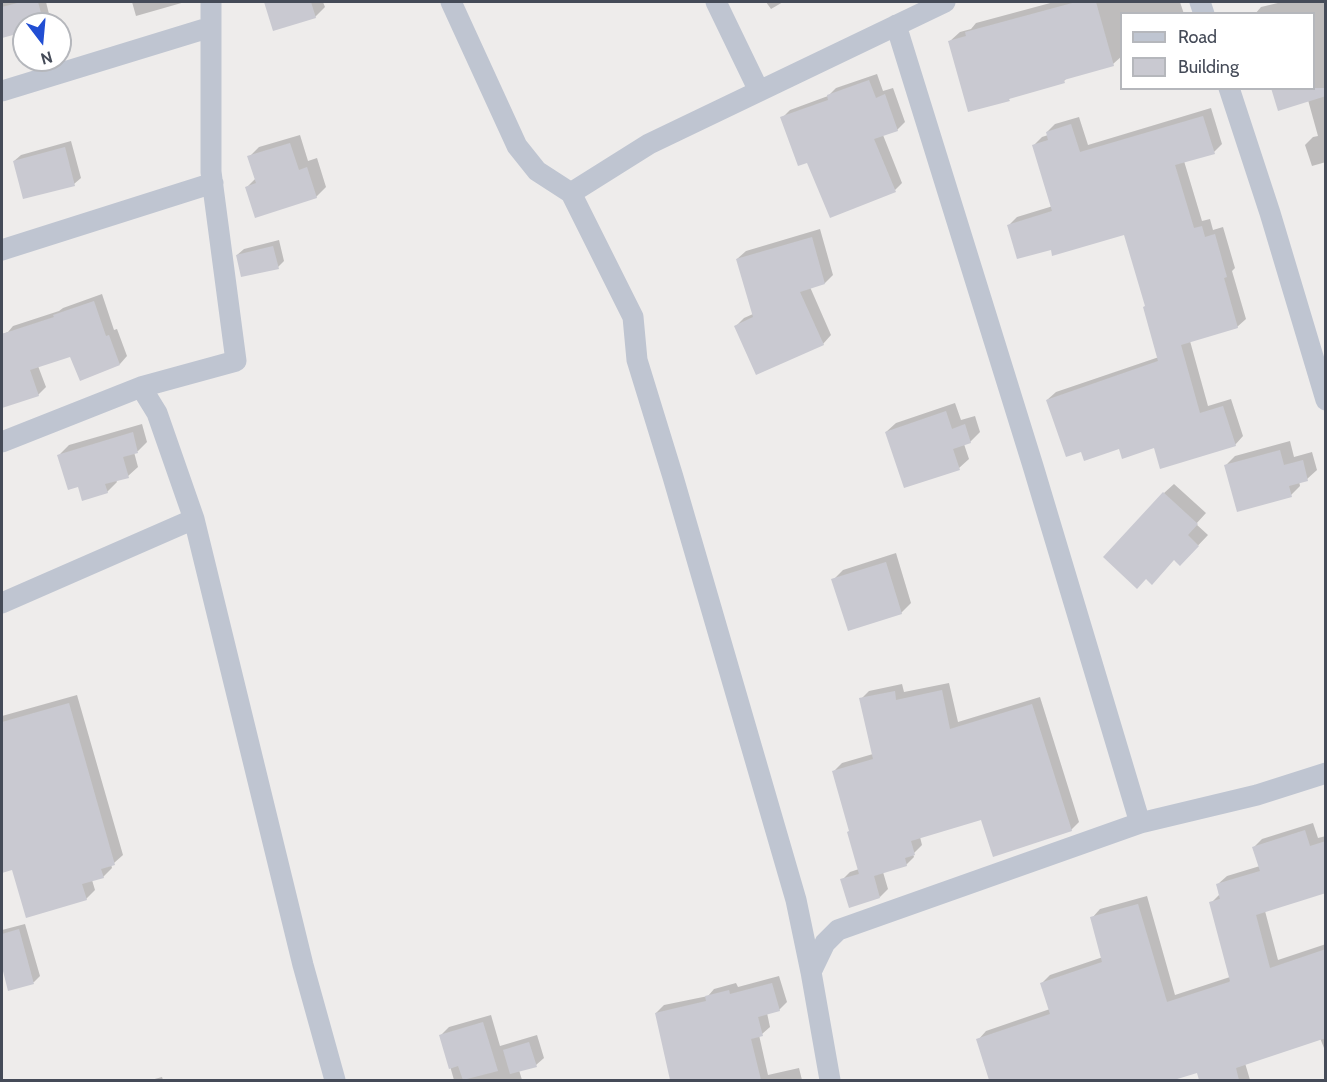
<!DOCTYPE html>
<html>
<head>
<meta charset="utf-8">
<style>
	body { margin:0 }
	#map { position:relative; width:1327px; height:1082px; overflow:hidden; background:#eeeceb; font-family:Cabin,sans-serif }
	canvas { display:block }
	.frame { position:absolute; inset:0; border:3px solid #454b58; pointer-events:none }
	.legend { position:absolute; left:1120px; top:12px; width:195px; height:78px; box-sizing:border-box; background:#fff; border:2px solid #b5b7bc; margin:0; padding:8px 10px; list-style:none; font-size:18px; color:#454b58 }
	.legend li { display:flex; align-items:center; gap:12px; height:30px }
	.legend b { width:30px; border:2px solid #b5b7bc }
	.north { position:absolute; left:12px; top:12px; width:60px; height:60px; box-sizing:border-box; background:#fff; border:2px solid #b5b7bc; border-radius:50%; rotate:164deg; font-size:16px; font-weight:700; line-height:24px; text-align:center; color:#454b58 }
	.north::after { content:''; display:block; margin:auto; width:21px; height:27px; background:#214ed3; clip-path:polygon(50% 0,100% 100%,50% 72%,0 100%) }
</style>
</head>
<body>
<div id="map">
<canvas width="1327" height="1082"></canvas>
<div class="frame"></div>
<ul class="legend">
<li><b style="height:8px;background:#bfc5d1"></b>Road</li>
<li><b style="height:16px;background:#c9c9d1"></b>Building</li>
</ul>
<div class="north">N</div>
</div>
<script>
const g = document.querySelector('canvas').getContext('2d');
g.lineJoin = 'round';
function fillPath(path, color) { g.fillStyle = color; g.fill(path, 'evenodd'); }
function trace(path, color, width, dash) { g.strokeStyle = color; g.lineWidth = width; g.lineCap = dash ? 'butt' : 'round'; g.setLineDash(dash || []); g.stroke(path); }
const shadow = new Path2D(`
	M2 2H46L50 18 45 24H24V30L4 36 2 27Z
	M132 2H185L136 16Z
	M266 2H323L325 7 315 17 274 29Z
	M766 2H783L771 9Z
	M1054 2H1180L1184 14H1122V56L1113 64 1068 77 1064 81 1012 96 1009 99 950 41 960 32 971 29 976 23Z
	M1282 2H1326V162L1312 166 1305 145 1313 137 1318 136 1308 100 1314 88V14H1255L1261 7Z
	M877 74 883 91 893 88 905 122 897 130 883 135 902 183 895 190 808 161 782 118 790 110 828 96 836 88Z
	M1211 108 1222 144 1214 152 1184 161 1202 221 1210 219 1213 230 1223 227 1235 268 1232 271 1246 319 1237 327 1190 341 1208 406 1231 399 1243 436 1235 445 1120 447 1082 450 1047 400 1056 392 1159 357 1147 305 1125 233 1052 248 1009 225 1017 217 1053 206 1034 145 1042 137 1048 135 1047 132 1055 124 1079 117 1088 145Z
	M300 135 308 161 317 158 326 187 316 197 247 187 256 178 249 157 259 147Z
	M71 141 81 178 74 184 14 161 21 155Z
	M820 229 833 275 825 283 810 287 831 335 823 344 736 326 744 318 753 314 737 259 746 251Z
	M279 240 284 261 278 267 237 255 244 249Z
	M102 294 114 330 117 329 127 356 120 364 71 355 38 366 46 387 38 395 2 407V334L8 332 13 326 59 311 63 308Z
	M955 403 961 420 975 416 980 432 970 442 964 444 969 459 959 468 886 432 896 423Z
	M142 424 147 442 138 451 134 452 138 467 128 476 116 480 117 482 107 492 79 485 59 455 69 445Z
	M1290 441 1294 457 1312 452 1317 470 1307 479 1299 481 1300 486 1291 495 1226 465 1235 456Z
	M1174 484 1206 513 1196 524 1208 535 1190 554 1174 559 1164 493Z
	M896 553 911 603 901 613 833 580 843 570Z
	M949 683 958 722 1040 697 1079 822 1071 830 982 819 920 837 922 845 913 854 914 857 906 865 883 872 888 889 880 897 842 880 850 872 859 869 851 831 834 771 842 763 873 754 861 699 869 691 902 684 904 692Z
	M77 695 123 855 114 863 111 864 112 868 103 877 92 880 95 890 86 899 7 837 2 817V716Z
	M1313 823 1318 838 1326 836V896L1324 892 1265 911 1278 960 1326 944V1053L1320 1038 1245 1063 1250 1080H1200L1197 1071 1170 1080H991L978 1040 986 1031 1050 1009 1042 983 1050 975 1103 957 1092 918 1100 909 1147 896 1175 995 1230 977 1211 903 1219 895 1218 884 1227 876 1260 866 1254 847 1262 839Z
	M25 924 40 976 34 982 10 989 2 961V930Z
	M779 976 787 1002 779 1010 767 1013 770 1027 762 1034 759 1035 768 1075 799 1068 802 1080H671L656 1013 664 1005 708 996 714 989 736 983 738 987Z
	M491 1015 500 1046 537 1035 544 1058 536 1065 519 1070 522 1080H454L441 1035 449 1027Z
	M162 1077 163 1080H151Z`);
const building = new Path2D(`
	M21 2H38L44 24H24V32L2 38V7Z
	M264 2H311L316 18 273 31Z
	M1076 2H1096L1114 66 1064 80 1065 83 1009 99 1010 101 968 112 948 41 966 36 965 32Z
	M869 80 876 98 885 94 898 131 874 139 896 192 830 218 807 163 798 166 780 117 828 100 827 95Z
	M1271 88H1326V96L1278 111Z
	M1203 116 1215 154 1175 165 1194 228 1202 226 1205 237 1215 234 1227 277 1224 278 1238 328 1181 345 1200 413 1223 406 1236 446 1160 469 1154 448 1122 459 1119 449 1084 461 1081 452 1066 457 1046 400 1158 361 1143 307 1145 306 1124 235 1052 256 1051 250 1017 259 1007 225 1052 211 1032 145 1048 140 1046 132 1071 124 1080 152Z
	M290 143 299 170 307 167 317 198 255 218 245 187 256 183 247 156Z
	M65 147 75 186 23 199 13 161Z
	M812 237 825 284 800 292 824 345 756 375 734 326 753 317 736 259Z
	M273 246 279 269 241 277 236 255Z
	M94 301 106 336 109 335 120 365 80 381 70 357 30 370 39 396 2 408V334L54 317 53 315Z
	M946 411 952 429 965 424 971 443 953 449 960 470 904 488 885 432Z
	M133 432 138 453 123 457 129 478 105 484 108 493 82 501 78 487 68 490 57 455Z
	M1280 450 1284 465 1303 460 1308 481 1289 486 1292 497 1237 512 1224 465Z
	M1163 492 1198 524 1188 535 1199 546 1180 566 1174 560 1152 585 1146 579 1137 589 1103 557Z
	M886 562 902 614 848 631 831 579Z
	M942 690 950 729 1032 704 1072 831 993 857 981 820 911 841 915 855 905 858 907 866 874 876 880 898 849 908 840 879 859 874 847 832 849 831 832 771 873 759 859 698 895 691 896 700Z
	M69 703 115 865 101 869 104 878 82 884 87 900 26 918 12 870 2 873V722Z
	M1305 830 1310 846 1326 841V893L1256 915 1270 968 1326 949V1038L1236 1068 1239 1080H1199L1197 1073 1174 1080H989L976 1039 1050 1014 1040 983 1102 962 1090 917 1138 904 1167 1002 1229 982 1230 981 1209 902 1220 899 1216 884 1260 871 1252 847Z
	M19 929 34 984 8 991 2 967V934Z
	M772 983 780 1011 758 1017 763 1036 751 1039 761 1080H670L655 1013 706 1001 705 996 729 990 730 994Z
	M483 1022 498 1071 463 1080 458 1066 449 1069 439 1035Z
	M529 1042 537 1067 510 1074 503 1050Z`);
const street = new Path2D(`
	M451 2 517 146 537 171 571 193 649 144 945 2
	M716 2 759 91
	M1200 2 1204 14
	M896 25 1033 466 1140 823
	M1229 88 1270 213 1326 400
	M2 91 211 27
	M571 193 633 317 637 360 673 477 796 900 811 972 830 1080
	M2 250 213 183
	M141 387 157 413 194 519 303 965 335 1080
	M2 442 141 387 236 361 211 172V2
	M2 603 194 519
	M811 972 825 943 838 930 1140 823 1257 795 1326 773`);
fillPath(shadow, '#0003');
fillPath(building, '#c9c9d1');
trace(street, '#bfc5d1', 21);
</script>
</body>
</html>
